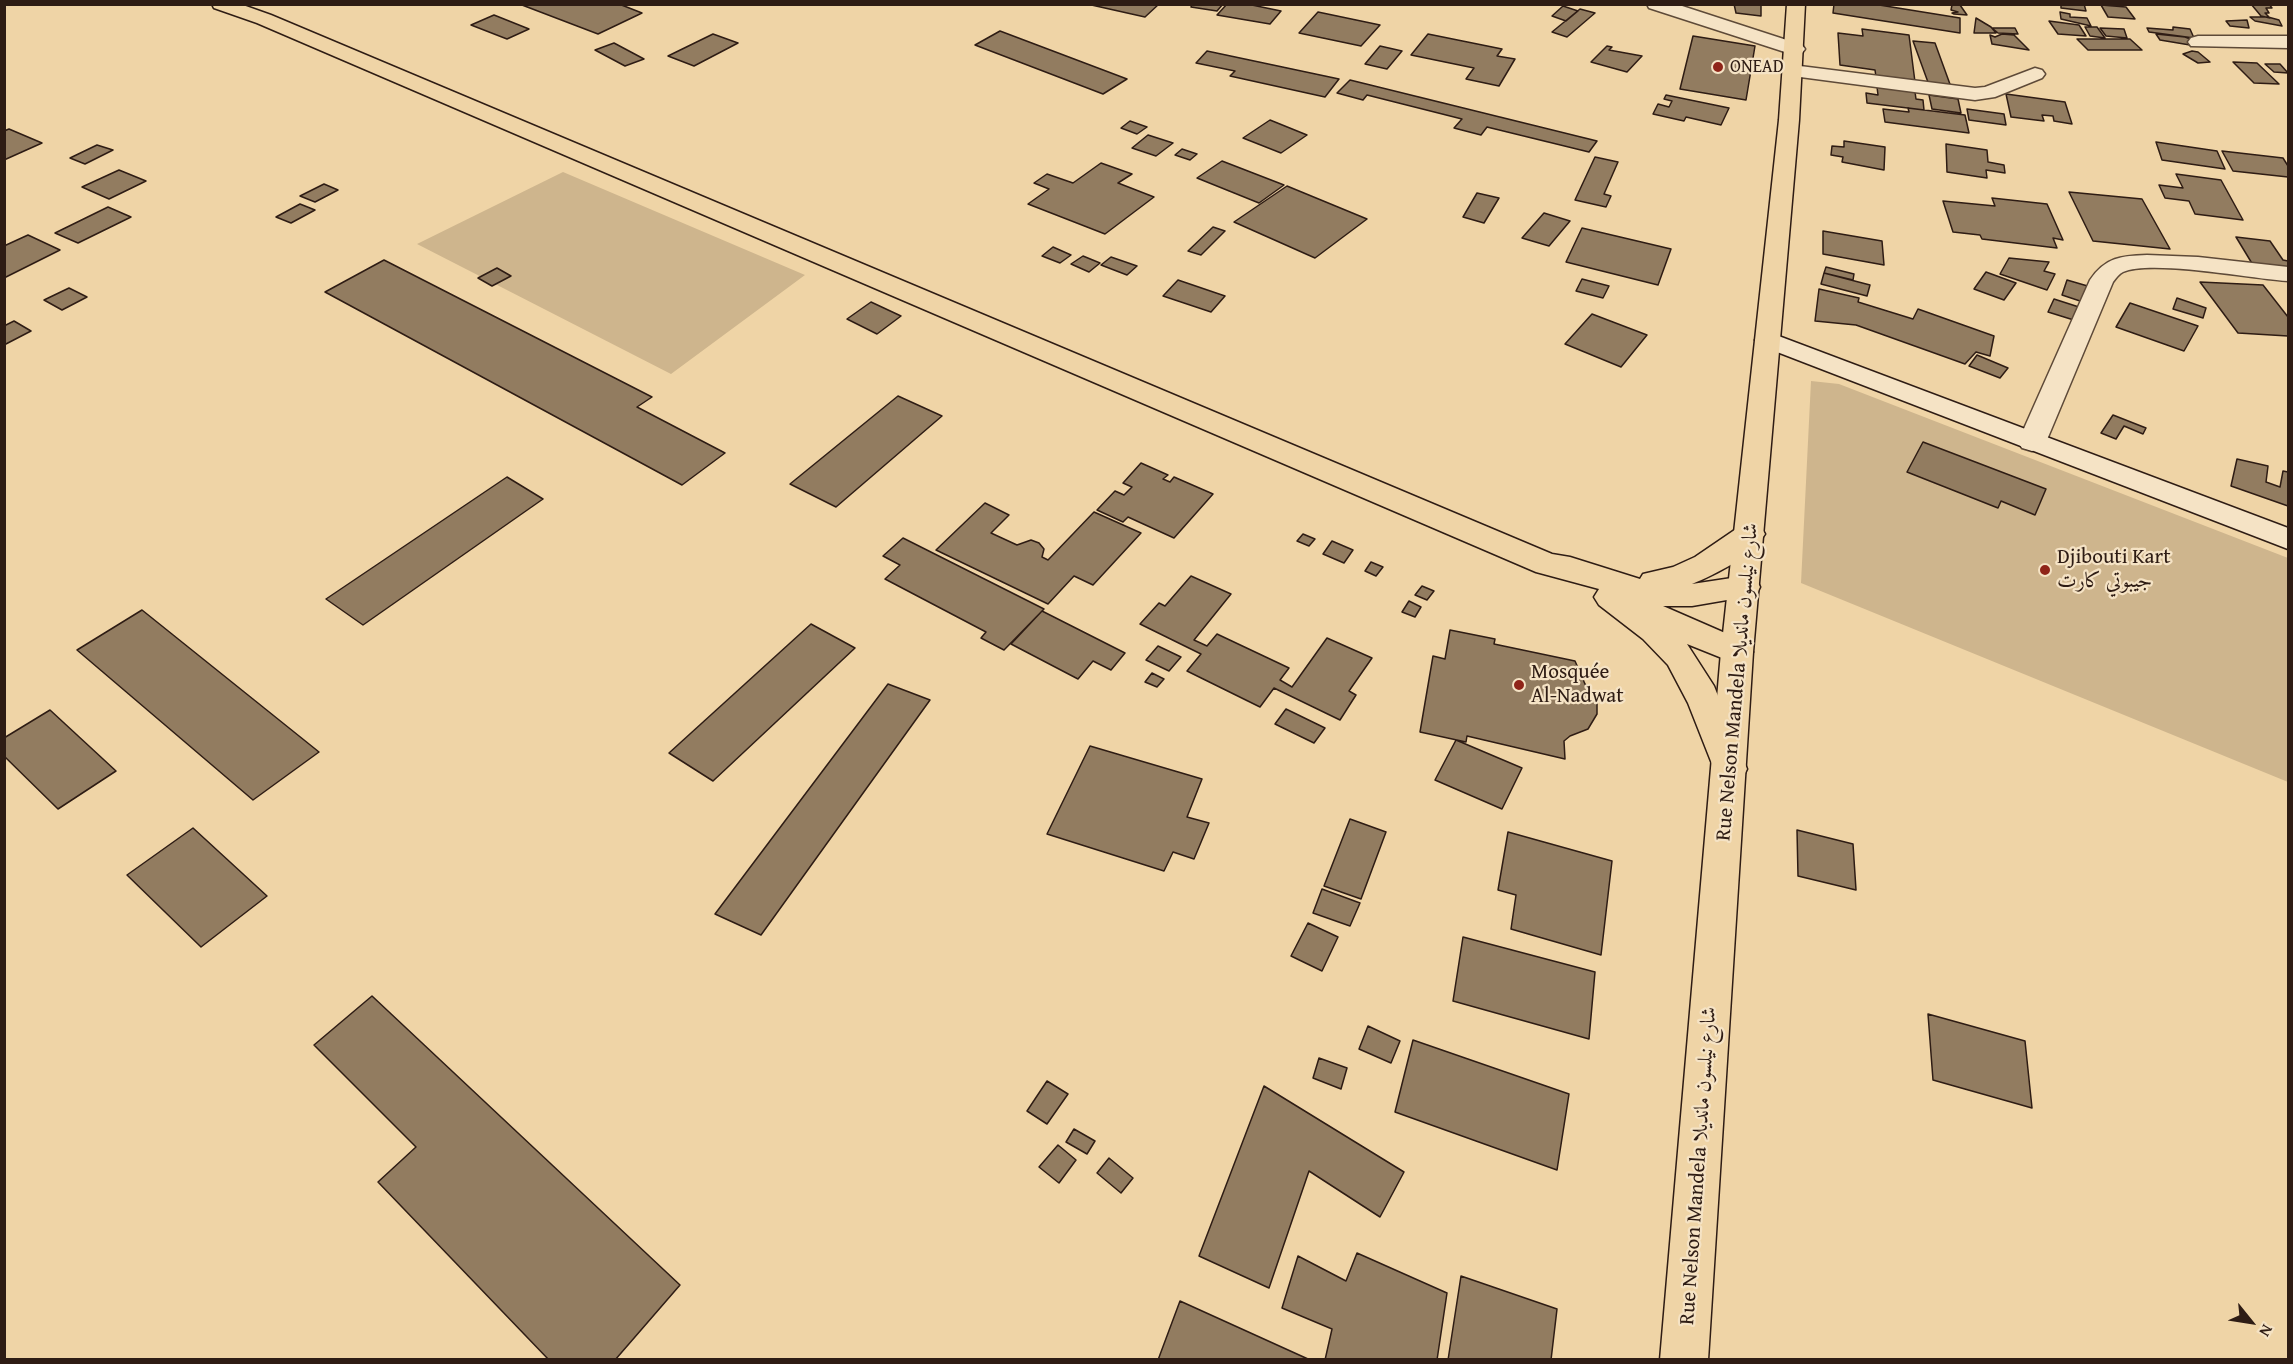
<!DOCTYPE html>
<html>
<head>
<meta charset="utf-8">
<style>
	body { margin:0 }
	#map { position:relative; width:2293px; height:1364px; overflow:hidden; background:#efd4a6; font-family:"Gentium Book Plus",serif }
	canvas { display:block }
	.frame { position:absolute; inset:0; border:6px solid #2e1c14; pointer-events:none }
	.north { position:absolute; left:2221px; top:1292px; width:60px; height:60px; -webkit-text-stroke:4px #f5e3c5; paint-order:stroke; rotate:120deg; font-size:16px; font-weight:700; line-height:24px; text-align:center; color:#2e1c14 }
	.north::after { content:''; display:block; margin:auto; width:21px; height:27px; background:#2e1c14; clip-path:polygon(50% 0,100% 100%,50% 72%,0 100%) }
</style>
</head>
<body>
<div id="map">
<canvas width="2293" height="1364"></canvas>
<div class="frame"></div>
<div class="north">N</div>
</div>
<script>
const g = document.querySelector('canvas').getContext('2d');
g.lineJoin = 'round';
function fillPath(path, color) { g.fillStyle = color; g.fill(path, 'evenodd'); }
function trace(path, color, width, dash) { g.strokeStyle = color; g.lineWidth = width; g.lineCap = dash ? 'butt' : 'round'; g.setLineDash(dash || []); g.stroke(path); }
function label(font, color, halo, rows, align = 'center') {
  g.font = font + ' "Gentium Book Plus",Amiri,serif'; g.lineWidth = 4.5; g.setLineDash([]); g.textBaseline = 'middle'; g.strokeStyle = halo; g.fillStyle = color; for (const [text, x, y, turn = 0] of rows) {
    g.save(); g.translate(x, y); g.rotate((+turn || 0) * Math.PI / 180); g.textAlign = isNaN(turn) ? turn : align; if (halo) g.strokeText(text, 0, 0); g.fillText(text, 0, 0); g.restore();
  }
}
const green = new Path2D(`
	M563 172 805 275 671 374 417 244Z
	M1811 381 1839 384 2288 558V782L1801 583Z`);
const building = new Path2D(`
	M619 4 642 13 598 34 522 5Z
	M1087 4H1159L1145 17Z
	M1192 4H1223L1217 11 1191 7Z
	M1227 4H1247L1281 11 1270 24 1217 15Z
	M1734 4H1761V16L1736 13Z
	M1834 4H1873L1960 18V33L1833 13Z
	M2061 4H2084L2086 11 2061 8Z
	M2251 4H2269L2272 8H2266L2269 13H2265L2270 18 2261 16Z
	M1952 5H1960L1967 15 1954 14 1952 13 1958 12 1951 10Z
	M2101 5 2126 7 2135 19 2108 17Z
	M1563 6 1578 11 1566 21 1552 16Z
	M1580 9 1595 13 1567 37 1552 32Z
	M1318 12 1380 25 1361 46 1299 33Z
	M2060 12 2070 14V17L2087 18 2091 26 2061 19Z
	M494 15 529 29 507 39 471 25Z
	M2250 17H2268L2279 20 2282 26 2255 21Z
	M1976 18 1991 27 1996 33H1974Z
	M2247 20 2249 28 2230 26 2226 21Z
	M2049 21 2079 25 2086 36 2058 34Z
	M2085 27H2097L2105 38 2090 36Z
	M2173 27 2190 29 2194 38 2149 32 2147 28 2173 30Z
	M1992 28H2015L2018 34 1998 33Z
	M2100 28 2124 29 2127 38 2106 36Z
	M1862 29 1909 35 1915 82 1876 77 1875 70 1840 65 1838 33 1863 36Z
	M1000 31 1127 79 1103 94 975 45Z
	M713 34 738 43 694 66 668 56Z
	M1428 34 1502 49 1497 56 1515 59 1499 86 1466 79 1474 68 1411 55Z
	M2002 34 2014 35 2029 50 1992 44 1990 35 1995 37Z
	M2156 34 2185 37 2193 40 2190 45 2160 40Z
	M1693 36 1755 46 1746 100 1680 89Z
	M2077 39H2130L2142 50H2088Z
	M1913 41 1935 43 1951 87 1929 85Z
	M614 43 644 59 625 66 595 50Z
	M1380 46 1402 51 1387 69 1365 64Z
	M1607 46 1612 47 1609 50 1642 56 1627 72 1591 62Z
	M1207 51 1339 79 1325 97 1230 76 1235 71 1196 63Z
	M2192 51 2198 52 2210 62 2198 63 2183 54Z
	M2233 62 2257 63 2279 84 2254 83Z
	M2265 64H2280L2288 73 2274 72Z
	M1350 80 1597 141 1589 152 1487 127 1481 135 1454 128 1462 119 1367 95 1363 100 1337 93Z
	M1877 87 1915 92 1916 99 1923 100 1924 110 1867 103 1866 93 1878 95Z
	M2006 94 2065 102 2072 124 2054 121 2053 116 2042 115 2044 121 2011 117Z
	M1666 95 1729 108 1721 125 1686 117 1684 121 1653 114 1658 104 1669 107 1672 101 1664 99Z
	M1929 95 1958 99 1961 113 1932 109Z
	M1908 108 1965 115 1969 133 1885 122 1883 109 1909 112Z
	M1967 109 2004 114 2006 125 1969 120Z
	M1270 120 1307 135 1281 153 1243 138Z
	M1130 121 1147 127 1137 134 1121 128Z
	M9 129 42 143 4 160V131Z
	M1148 135 1173 143 1156 156 1132 148Z
	M1844 141 1885 147 1884 170 1842 162 1843 157 1831 155 1832 146 1844 147Z
	M2156 142 2217 151 2225 169 2162 160Z
	M1946 144 1987 150 1988 162 2004 165 2005 173 1986 170 1987 178 1947 172Z
	M97 145 113 150 85 164 70 158Z
	M1182 149 1197 154 1190 160 1175 155Z
	M2222 151 2283 158 2288 166V177L2233 171Z
	M1595 157 1618 162 1604 194 1611 196 1606 207 1575 200Z
	M1222 161 1284 185 1259 203 1197 178Z
	M1101 163 1132 174 1118 183 1154 197 1105 234 1028 204 1049 189 1034 183 1047 174 1073 183Z
	M119 170 146 181 109 199 82 187Z
	M2176 174 2221 180 2243 220 2195 214 2189 201 2165 198 2159 185 2183 188Z
	M324 184 338 190 315 202 300 196Z
	M1287 186 1367 219 1315 258 1234 222Z
	M2069 192 2142 199 2170 249 2093 241Z
	M1477 193 1499 198 1484 223 1463 217Z
	M1992 198 2047 204 2063 240 2053 238 2057 248 1982 239 1980 235 1953 232 1943 201 1995 206Z
	M300 204 315 210 291 223 276 217Z
	M108 207 131 217 78 243 55 233Z
	M1544 213 1570 221 1549 246 1522 238Z
	M1213 227 1225 231 1201 255 1188 251Z
	M1582 228 1671 249 1658 285 1566 262Z
	M1823 231 1882 241 1884 265 1823 254Z
	M28 235 60 250 4 278V246Z
	M2236 237 2270 241 2283 260 2288 261V273L2256 270Z
	M1053 247 1071 255 1060 263 1042 256Z
	M1083 256 1100 263 1089 272 1071 264Z
	M1111 257 1137 266 1127 275 1101 265Z
	M2009 258 2049 262 2044 271 2055 274 2047 290 2000 274Z
	M384 260 652 397 637 407 725 453 682 485 325 292Z
	M1826 267 1854 274 1853 280 1824 273Z
	M497 268 511 276 492 286 478 278Z
	M1986 272 2016 283 2004 300 1974 289Z
	M1824 273 1870 285 1867 296 1821 284Z
	M1582 279 1609 286 1603 298 1576 291Z
	M1178 280 1225 296 1211 312 1163 296Z
	M2067 280 2091 287 2086 303 2062 295Z
	M2200 282 2263 285 2288 317V336L2238 333Z
	M69 288 87 297 62 310 44 300Z
	M1819 289 1859 298 1858 302 1913 319 1918 309 1994 336 1990 356 1976 352 1965 364 1856 325 1815 321Z
	M2177 298 2206 308 2203 318 2173 309Z
	M2054 299 2082 308 2077 321 2048 312Z
	M871 302 901 316 877 334 847 319Z
	M2130 303 2198 326 2184 351 2116 327Z
	M1592 314 1647 335 1621 367 1565 344Z
	M14 321 31 331 4 345V326Z
	M1977 355 2008 368 2000 378 1969 366Z
	M898 396 942 416 836 507 790 484Z
	M2113 415 2146 428 2143 434 2124 426 2116 439 2101 433Z
	M1923 442 2046 489 2035 515 2001 501 1998 508 1907 472Z
	M2237 459 2268 466 2266 482 2280 487 2283 471 2288 472V506L2231 486Z
	M1141 463 1168 475 1163 479 1170 482 1174 477 1213 494 1174 538 1128 517 1123 522 1097 510 1115 491 1124 495 1132 487 1123 483Z
	M507 477 543 499 363 625 326 599Z
	M985 503 1009 515 991 533 1017 545 1031 540 1039 543 1044 549 1042 557 1048 560 1094 512 1141 533 1093 585 1074 576 1048 604 936 550Z
	M1303 534 1315 539 1309 546 1297 541Z
	M903 538 1044 609 1004 650 981 638 986 632 885 579 900 565 883 556Z
	M1332 541 1353 550 1344 563 1323 554Z
	M1371 562 1383 567 1376 576 1365 571Z
	M1191 576 1231 594 1194 640 1207 646 1217 634 1289 668 1280 680 1292 687 1327 638 1372 658 1349 691 1356 695 1340 720 1274 688 1260 707 1187 671 1201 654 1140 624 1159 603 1165 606Z
	M1422 586 1434 591 1427 600 1415 595Z
	M1409 601 1421 607 1415 617 1402 612Z
	M142 610 319 752 253 800 77 650Z
	M1042 611 1125 653 1111 670 1093 661 1078 679 1011 644Z
	M811 624 855 648 713 781 669 753Z
	M1450 630 1495 639 1494 644 1575 661 1585 684 1597 702V714L1588 729 1570 736 1564 741 1565 759 1467 736 1466 742 1420 732 1433 656 1445 659Z
	M1158 646 1181 657 1169 671 1146 660Z
	M1152 673 1164 679 1157 687 1145 682Z
	M888 684 930 700 761 935 715 914Z
	M1286 709 1325 728 1314 743 1275 724Z
	M50 710 116 771 58 809 4 756V738Z
	M1456 740 1522 768 1502 809 1435 780Z
	M1090 746 1202 779 1187 817 1209 823 1194 859 1173 852 1164 871 1047 834Z
	M1350 819 1386 832 1361 899 1324 886Z
	M193 828 267 896 201 947 127 875Z
	M1797 830 1853 844 1856 890 1798 876Z
	M1508 832 1612 861 1601 955 1511 929 1516 895 1498 890Z
	M1322 889 1360 903 1350 926 1313 913Z
	M1308 923 1338 937 1322 971 1291 956Z
	M1463 937 1595 972 1589 1039 1453 1001Z
	M372 996 680 1285 615 1360H549L378 1182 416 1147 314 1045Z
	M1928 1014 2025 1041 2032 1108 1933 1080Z
	M1368 1026 1400 1041 1391 1063 1359 1049Z
	M1413 1040 1569 1094 1557 1170 1395 1112Z
	M1319 1058 1347 1068 1341 1089 1313 1078Z
	M1047 1081 1068 1094 1047 1124 1027 1111Z
	M1264 1086 1404 1172 1380 1217 1309 1171 1269 1288 1199 1256Z
	M1074 1129 1095 1141 1087 1154 1066 1142Z
	M1058 1145 1076 1160 1059 1183 1039 1167Z
	M1109 1158 1133 1178 1121 1193 1097 1173Z
	M1357 1253 1447 1293 1437 1360H1325L1332 1329 1282 1308 1298 1256 1346 1281Z
	M1461 1276 1557 1309 1551 1360H1448Z
	M1180 1301 1308 1359V1360H1158Z`);
const street = new Path2D(`
	M1647 4H1676L1802 45 1805 49 1802 53H1788L1649 8Z
	M2198 36H2288V48L2191 46 2188 42 2191 38Z
	M1792 65 1975 88 1985 87 2035 68 2042 70 2045 74 2042 78 1995 97 1975 100 1785 75 1782 71 1785 67Z
	M2147 255 2198 257 2288 267V281C2254 279 2151 259 2123 272 2119 274 2116 278 2113 282L2046 442 2042 448 2032 451 2022 448 2018 442 2090 280C2106 257 2121 256 2147 255Z`);
const secondary = new Path2D(`
	M1768 332 2288 528V549L1759 345 1755 340 1759 335Z`);
const primary = new Path2D(`
	M1787 4H1805L1799 120 1753 652 1708 1360H1660L1721 652 1779 120Z`);
const highway = new Path2D(`
	M212 4H240L271 15 1552 554 1570 557 1640 579 1643 574 1673 567 1695 557 1739 527 1750 524 1761 527 1765 534C1751 557 1716 574 1692 584L1745 576 1756 579 1760 587 1756 595 1692 606H1663L1748 643 1753 652 1748 661 1737 664 1687 644 1714 686 1747 769 1742 779 1730 783 1718 779 1688 703 1668 665 1643 639 1599 605 1594 597 1599 589 1536 572 257 23 214 8Z`);
const markers = [
	[1718,67,6,"#8f2418"],
	[2045,570,6,"#8f2418"],
	[1519,685,6,"#8f2418"]
];
const farPoinames = [
	["ONEAD",1730,67]
];
const poiNames = [
	["Djibouti Kart",2057,558],
	["جيبوتي كارت",2057,582],
	["Mosquée",1531,673],
	["Al-Nadwat",1531,697]
];
const streetNames = [
	["Rue Nelson Mandela شارع نيلسون مانديلا",1738,682,-85],
	["Rue Nelson Mandela شارع نيلسون مانديلا",1699,1166,-86]
];
fillPath(green, '#ceb58d');
fillPath(building, '#927c60');
trace(building, '#2e1c14', 1.5);
trace(street, '#5e4a38', 3);
trace(secondary, '#2e1c14', 3);
trace(primary, '#2e1c14', 3);
trace(highway, '#2e1c14', 3);
fillPath(street, '#f5e3c5');
fillPath(secondary, '#f5e3c5');
fillPath(primary, '#efd4a6');
fillPath(highway, '#efd4a6');
for (const [x, y, r, color] of markers) { const dot = new Path2D(); dot.arc(x, y, r, 0, 2 * Math.PI); g.fillStyle = color; g.fill(dot); trace(dot, '#f5e3c5', 2); }
label('18px', '#2e1c14', '#f5e3c5', farPoinames, 'left');
label('21px', '#2e1c14', '#f5e3c5', poiNames, 'left');
label('21px', '#2e1c14', '#f5e3c5', streetNames);
</script>
</body>
</html>
